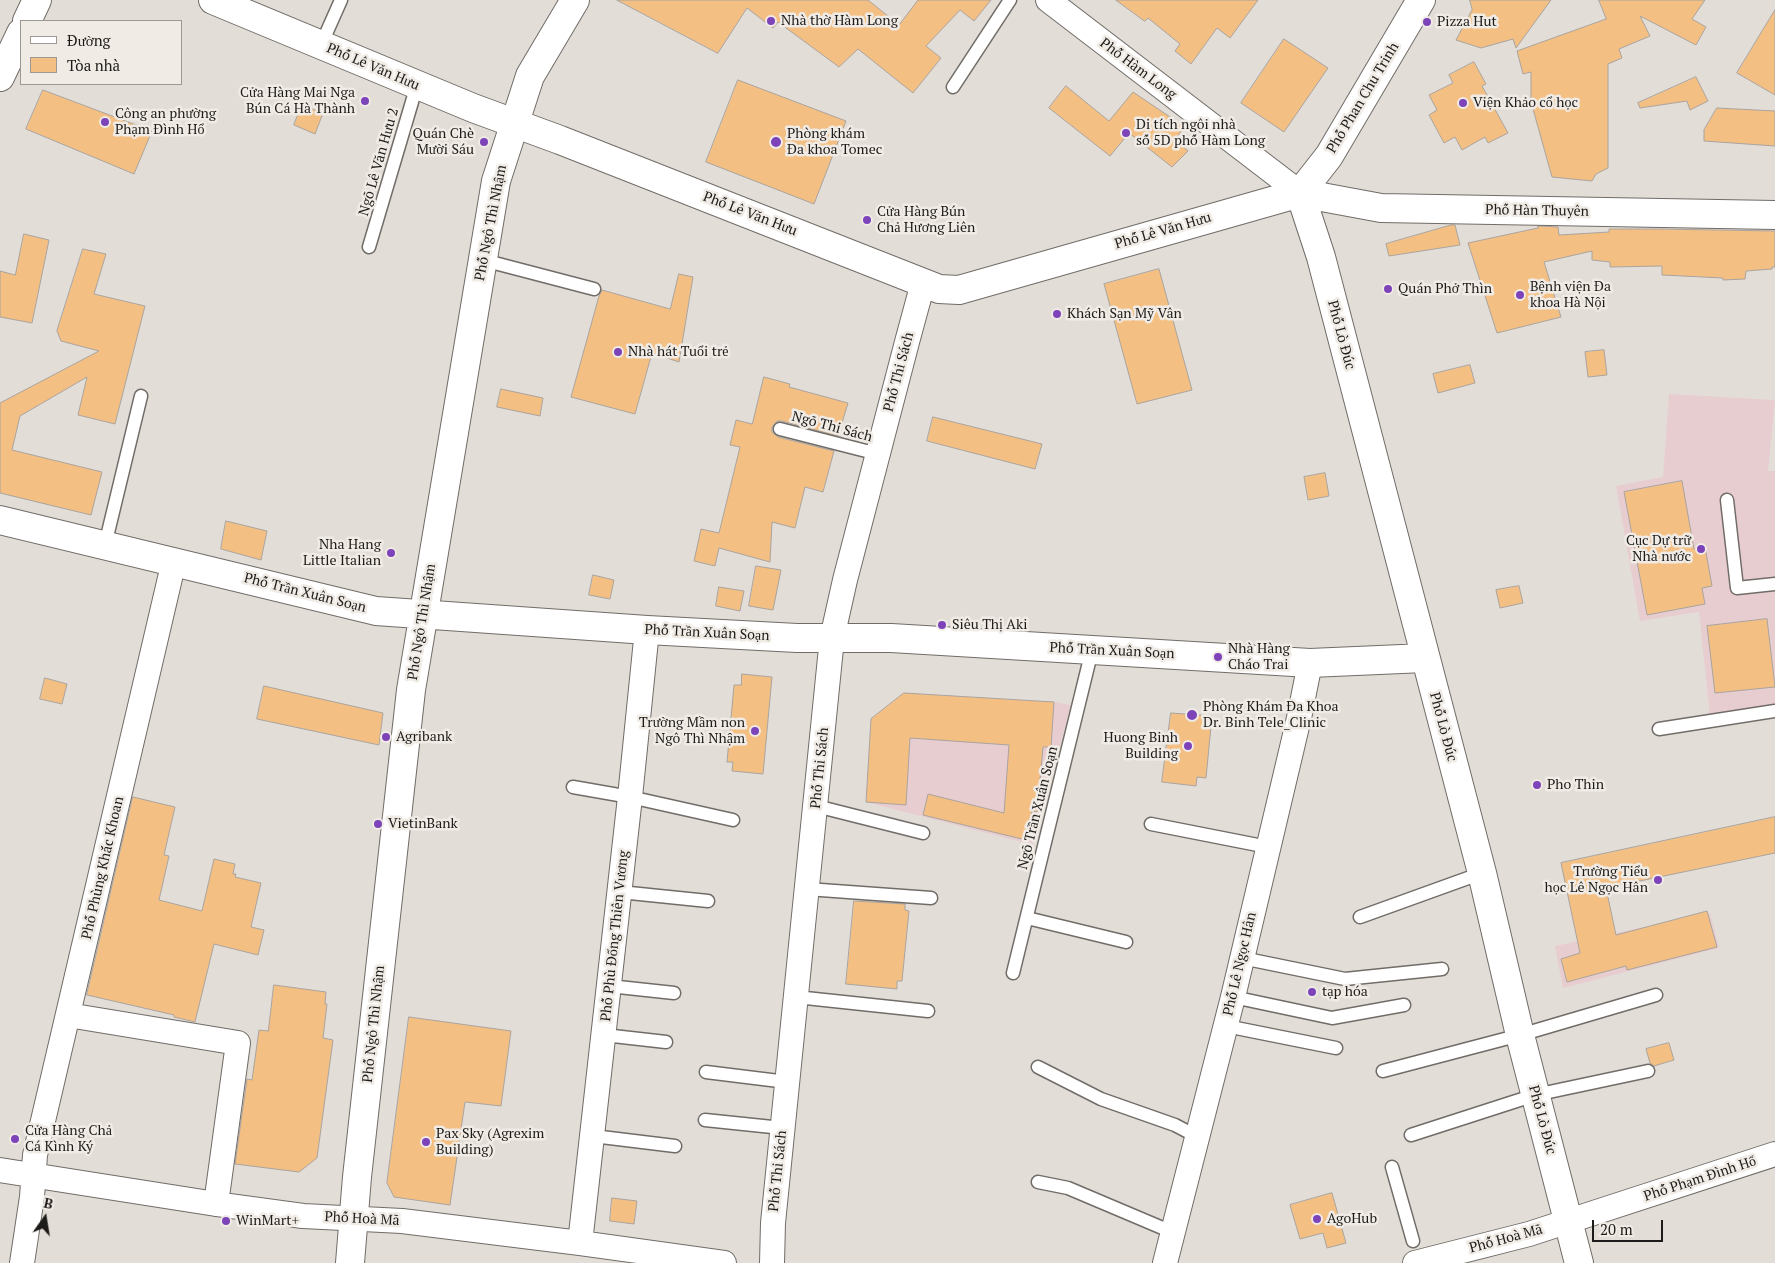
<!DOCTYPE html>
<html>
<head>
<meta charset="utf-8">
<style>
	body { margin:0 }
	#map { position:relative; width:1775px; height:1263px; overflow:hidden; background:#e3ddd8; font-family:"PT Serif",serif }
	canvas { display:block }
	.legend { position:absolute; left:20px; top:20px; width:162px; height:65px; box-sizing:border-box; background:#f0ebe5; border:1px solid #9c9893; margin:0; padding:6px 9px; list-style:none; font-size:15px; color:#1d1b19 }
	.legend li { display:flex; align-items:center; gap:10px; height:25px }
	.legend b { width:25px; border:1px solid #9c9893 }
	.north { position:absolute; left:20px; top:1193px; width:50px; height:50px; -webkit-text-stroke:4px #f0ebe5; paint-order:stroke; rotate:13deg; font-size:14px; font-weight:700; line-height:20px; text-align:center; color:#1d1b19 }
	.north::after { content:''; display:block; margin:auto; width:18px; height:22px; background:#1d1b19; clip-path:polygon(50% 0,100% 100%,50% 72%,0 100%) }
	.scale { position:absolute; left:1592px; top:1220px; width:71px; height:22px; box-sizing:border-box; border:2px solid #1d1b19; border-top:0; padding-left:6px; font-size:15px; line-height:18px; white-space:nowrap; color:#1d1b19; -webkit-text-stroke:4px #f0ebe5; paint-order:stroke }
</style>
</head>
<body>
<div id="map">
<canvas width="1775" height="1263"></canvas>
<ul class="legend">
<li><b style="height:6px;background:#fff"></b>Đường</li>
<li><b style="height:14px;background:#f4bf83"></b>Tòa nhà</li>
</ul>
<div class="north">B</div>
<div class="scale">20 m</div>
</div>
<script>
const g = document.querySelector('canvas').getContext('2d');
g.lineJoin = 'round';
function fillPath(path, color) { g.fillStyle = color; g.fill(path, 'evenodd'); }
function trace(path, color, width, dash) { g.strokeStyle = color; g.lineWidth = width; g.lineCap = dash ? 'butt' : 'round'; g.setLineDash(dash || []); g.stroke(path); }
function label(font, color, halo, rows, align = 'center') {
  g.font = font + ' "PT Serif",serif'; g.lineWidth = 5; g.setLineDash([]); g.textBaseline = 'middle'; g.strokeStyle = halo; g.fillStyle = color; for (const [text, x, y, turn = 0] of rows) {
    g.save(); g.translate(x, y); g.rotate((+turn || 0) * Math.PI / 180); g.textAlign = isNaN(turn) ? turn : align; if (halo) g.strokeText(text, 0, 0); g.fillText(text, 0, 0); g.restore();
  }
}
const commercial = new Path2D(`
	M1669 394 1775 400 1768 471H1775V707L1710 716 1699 612 1640 621 1616 486 1663 477Z
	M904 693 1054 702 1071 705 1033 845 866 802 871 719Z
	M1710 913 1719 948 1563 988 1555 946Z`);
const building = new Path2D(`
	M617 0H868L899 25 918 0H991L974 21 960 10 926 46 941 58 913 93 858 49 839 67 778 22 773 28 747 8 718 53Z
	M1116 0H1258L1230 38 1217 28 1191 64 1175 51 1180 44 1148 18 1145 21Z
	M1470 0H1551L1516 48 1513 39 1481 48 1456 40 1472 10Z
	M1599 0H1705L1692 19 1706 27 1696 45 1640 16 1650 36 1619 49 1622 58 1608 64V168L1596 174 1592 181 1552 177 1531 102V72L1523 74 1517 51 1606 19Z
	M1775 10V95L1737 73Z
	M1284 39 1328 68 1284 132 1241 103Z
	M1474 62 1486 84 1482 86 1508 133 1488 143 1485 137 1462 150 1455 137 1444 143 1429 115 1437 110 1429 95 1453 83 1449 75Z
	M1696 77 1708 101 1690 110 1687 101 1640 108 1638 103Z
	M738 80 846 121 814 204 706 162Z
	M1066 86 1109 121 1133 92 1185 127 1175 139 1188 151 1172 167 1129 133 1110 156 1049 108Z
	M43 90 152 131 134 174 26 129Z
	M302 105 323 113 315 134 294 125Z
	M1717 108 1775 111V146L1704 141V130Z
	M1451 225H1455L1460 245 1389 256 1386 244Z
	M1538 226 1558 227 1559 235 1609 232V229H1660L1775 231V267H1772V269L1746 271 1745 279 1723 280V278L1662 275V266L1610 267V262L1592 260V251L1544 262 1561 317 1497 333 1468 243 1538 228Z
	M24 234 49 240 32 323 0 317V271L15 275Z
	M83 249 106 254 94 294 145 306 115 424 78 415 87 377 20 416 12 450 102 472 91 515 0 493V403L99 351 61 341 57 331Z
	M1159 269 1192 390 1137 404 1104 284Z
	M679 274 693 277 679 362 652 353 635 414 571 397 599 296 602 290 670 309Z
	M1604 350 1607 375 1588 377 1585 352Z
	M1470 365 1475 383 1438 393 1433 374Z
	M764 377 790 384 789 387 848 403 838 436 782 421H777L772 427V432L778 437 834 451 823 492 805 487 795 528 772 522 770 562 719 548 715 566 694 561 701 529 719 533 740 447 730 445 736 420 752 424Z
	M501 389 543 398 540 416 497 407Z
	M933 417 1042 444 1035 469 927 441Z
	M1325 473 1329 496 1308 500 1304 477Z
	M1682 481 1694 549 1705 547 1712 586 1702 588 1705 604 1647 615 1624 492Z
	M226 521 267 531 261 560 221 549Z
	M756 566 781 570 773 610 749 606Z
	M593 575 614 580 610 599 589 595Z
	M1519 586 1523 603 1500 608 1496 590Z
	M719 587 744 591 740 611 716 606Z
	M1767 619 1775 687 1715 693 1707 626Z
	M742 674 772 677 763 774 732 771 733 762H727L734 685H741Z
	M45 678 67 684 62 704 40 699Z
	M264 686 383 713 379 745 257 719Z
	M904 693 1054 702 1051 747H1043L1037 812 1032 811 1026 840 923 815 928 794 1004 813 1009 745 910 738 906 805 866 802 871 719Z
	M1171 713 1212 716 1206 778 1197 777 1196 786 1162 782Z
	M133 797 175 807 164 855 169 856 159 900 202 911 214 859 235 864 233 874H236L235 877 261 883 251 927 264 930 258 955 214 944 195 1022 174 1017V1015L87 995Z
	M1775 817V853L1606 888 1616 935 1707 911 1717 947 1627 970 1626 966 1567 982 1561 959 1580 953 1561 863Z
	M854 901 905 904V910L909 911 902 981H897V989L846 984Z
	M274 985 326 992 325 1004H327L323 1038 333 1040 317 1158 299 1172 235 1164 247 1079 252 1080 259 1030 268 1031Z
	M409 1017 511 1031 501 1106 465 1102 450 1205 394 1197 387 1183Z
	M1669 1043 1674 1060 1654 1066 1650 1063 1646 1049Z
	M1332 1193 1346 1243 1327 1248 1323 1233 1300 1239 1290 1205Z
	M612 1198 637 1201 634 1224 610 1221Z`);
const service = new Path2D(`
	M321 45 341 0
	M953 87 1010 0
	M369 247 417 85
	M483 260 594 289
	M780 429 878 454
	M1727 500 1737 588 1775 584
	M105 545 141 396
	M1659 729 1775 711
	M573 787 630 797 733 820
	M816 806 923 833
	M1151 824 1268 847
	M807 889 931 898
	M620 892 708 901
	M1360 917 1482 873
	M1027 918 1126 942
	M1242 958 1345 979 1442 969
	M1013 973 1092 650
	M609 986 674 993
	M796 997 928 1011
	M1233 997 1332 1018 1404 1005
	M1226 1026 1336 1048
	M604 1035 666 1042
	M1038 1067 1101 1099 1175 1125 1196 1136
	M1383 1071 1520 1035 1656 995
	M706 1072 787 1082
	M705 1120 782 1128
	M1411 1135 1535 1095 1648 1071
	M593 1136 675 1146
	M1392 1167 1413 1241
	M1038 1182 1068 1188 1172 1232`);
const minor = new Path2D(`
	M1048 0 1300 193
	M68 1015 238 1043 216 1204
	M0 1170 216 1204 303 1216 402 1221 580 1243 724 1263
	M580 1243 630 797 647 630
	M22 1263 32 1197 35 1155 174 561
	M772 1263 773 1223 832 638 845 580 907 342 923 283
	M1165 1263 1233 997 1299 718 1310 663
	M1415 1263 1529 1234 1775 1154`);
const tertiary = new Path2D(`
	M213 0 473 108 560 140 939 289 959 290 1300 193 1381 208 1775 215
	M1300 193 1321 257 1482 873 1520 1035 1579 1263
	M1300 193 1329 156 1421 0
	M0 520 376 611 647 630 797 638H891L1310 663 1425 658
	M350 1263 357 1177 411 690 496 181 530 76 575 0`);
const secondary = new Path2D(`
	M27 21 37 0
	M0 77 21 33`);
const markers = [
	[771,21,5,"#7d43b9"],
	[1427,22,5,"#7d43b9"],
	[365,101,5,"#7d43b9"],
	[1463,103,5,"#7d43b9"],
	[105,122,5,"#7d43b9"],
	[1126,133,5,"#7d43b9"],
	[484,142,5,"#7d43b9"],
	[776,142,6,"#7d43b9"],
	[867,220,5,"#7d43b9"],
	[1388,289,5,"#7d43b9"],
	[1520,295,5,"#7d43b9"],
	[1057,314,5,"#7d43b9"],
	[618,352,5,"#7d43b9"],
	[1701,549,5,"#7d43b9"],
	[391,553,5,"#7d43b9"],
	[942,625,5,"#7d43b9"],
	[1218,657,5,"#7d43b9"],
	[1192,715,6,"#7d43b9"],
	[755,731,5,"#7d43b9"],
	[386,737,5,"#7d43b9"],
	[1188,746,5,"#7d43b9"],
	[1537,785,5,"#7d43b9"],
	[378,824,5,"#7d43b9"],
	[1658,880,5,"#7d43b9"],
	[1312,992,5,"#7d43b9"],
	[15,1139,5,"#7d43b9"],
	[426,1142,5,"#7d43b9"],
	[1317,1219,5,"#7d43b9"],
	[226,1221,5,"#7d43b9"]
];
const poiNames = [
	["Nhà thờ Hàm Long",781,21],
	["Pizza Hut",1437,22],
	["Cửa Hàng Mai Nga",355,93,"right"],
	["Bún Cá Hà Thành",355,109,"right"],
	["Viện Khảo cổ học",1473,103],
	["Công an phường",115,114],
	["Phạm Đình Hổ",115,130],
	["Di tích ngôi nhà",1136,125],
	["số 5D phố Hàm Long",1136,141],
	["Quán Chè",474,134,"right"],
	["Mười Sáu",474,150,"right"],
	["Phòng khám",787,134],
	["Đa khoa Tomec",787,150],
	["Cửa Hàng Bún",877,212],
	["Chả Hương Liên",877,228],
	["Bệnh viện Đa",1530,287],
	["khoa Hà Nội",1530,303],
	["Quán Phở Thìn",1398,289],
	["Khách Sạn Mỹ Vân",1067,314],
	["Nhà hát Tuổi trẻ",628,352],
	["Cục Dự trữ",1691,541,"right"],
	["Nhà nước",1691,557,"right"],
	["Nha Hang",381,545,"right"],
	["Little Italian",381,561,"right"],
	["Siêu Thị Aki",952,625],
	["Nhà Hàng",1228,649],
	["Cháo Trai",1228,665],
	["Phòng Khám Đa Khoa",1203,707],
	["Dr. Binh Tele_Clinic",1203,723],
	["Trường Mầm non",745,723,"right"],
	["Ngô Thì Nhậm",745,739,"right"],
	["Agribank",396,737],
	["Huong Binh",1178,738,"right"],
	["Building",1178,754,"right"],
	["Pho Thin",1547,785],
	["VietinBank",388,824],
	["Trường Tiểu",1648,872,"right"],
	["học Lê Ngọc Hân",1648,888,"right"],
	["tạp hóa",1322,992],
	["Cửa Hàng Chả",25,1131],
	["Cá Kình Ký",25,1147],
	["Pax Sky (Agrexim",436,1134],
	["Building)",436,1150],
	["AgoHub",1327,1219],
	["WinMart+",236,1221]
];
const streetNames = [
	["Phố Lê Văn Hưu",373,67,23],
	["Phố Hàm Long",1138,69,37],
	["Phố Phan Chu Trinh",1363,98,-59],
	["Ngõ Lê Văn Hưu 2",379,162,-74],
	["Phố Hàn Thuyên",1537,211,1],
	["Phố Lê Văn Hưu",750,214,21],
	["Phố Ngô Thì Nhậm",491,223,-79],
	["Phố Lê Văn Hưu",1163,231,-16],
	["Phố Lò Đúc",1341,335,75],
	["Phố Thi Sách",899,372,-75],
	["Ngõ Thi Sách",832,427,15],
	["Phố Trần Xuân Soạn",305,593,14],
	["Phố Ngô Thì Nhậm",422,622,-81],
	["Phố Trần Xuân Soạn",707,633,3],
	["Phố Trần Xuân Soạn",1112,651,3],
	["Phố Lò Đúc",1443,727,75],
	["Phố Thi Sách",820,768,-84],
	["Ngõ Trần Xuân Soạn",1038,808,-76],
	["Phố Phùng Khắc Khoan",103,868,-77],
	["Phố Phù Đổng Thiên Vương",615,936,-84],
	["Phố Lê Ngọc Hân",1240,964,-77],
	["Phố Ngô Thì Nhậm",374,1024,-84],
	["Phố Lò Đúc",1542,1120,75],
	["Phố Thi Sách",778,1171,-84],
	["Phố Phạm Đình Hổ",1700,1179,-18],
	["Phố Hoà Mã",362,1219,3],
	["Phố Hoà Mã",1506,1239,-15]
];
fillPath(commercial, '#e8cdd0');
fillPath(building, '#f4bf83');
trace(building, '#a9a49f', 1);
trace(service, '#716c67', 15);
trace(minor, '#716c67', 26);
trace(tertiary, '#716c67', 30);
trace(secondary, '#716c67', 30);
trace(service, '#fff', 12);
trace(minor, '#fff', 24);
trace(tertiary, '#fff', 28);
trace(secondary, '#fff', 28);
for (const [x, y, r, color] of markers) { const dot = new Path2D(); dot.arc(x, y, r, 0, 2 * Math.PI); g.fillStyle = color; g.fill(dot); trace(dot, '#f0ebe5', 2); }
label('14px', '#1d1b19', '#f0ebe5', poiNames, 'left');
label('14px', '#1d1b19', '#f0ebe5', streetNames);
</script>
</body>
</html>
